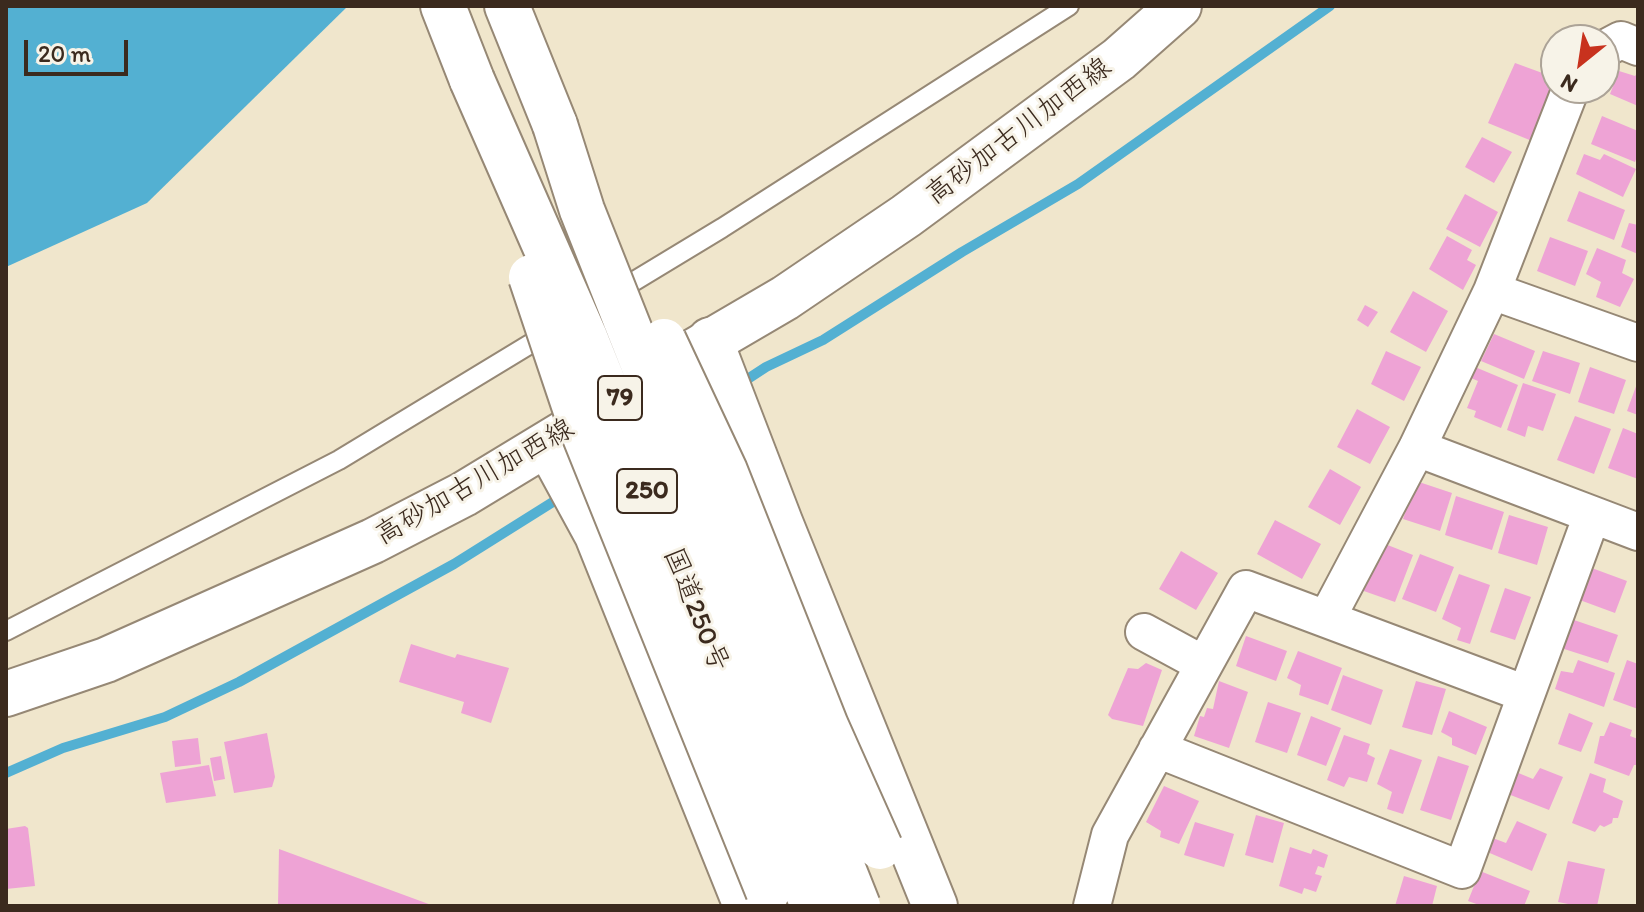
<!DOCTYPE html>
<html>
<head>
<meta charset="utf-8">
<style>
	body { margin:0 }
	#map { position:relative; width:1644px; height:912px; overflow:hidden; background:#f0e6cc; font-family:Itim,sans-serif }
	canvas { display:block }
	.frame { position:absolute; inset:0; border:8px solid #3b2a1e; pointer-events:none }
	.north { position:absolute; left:1540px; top:24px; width:80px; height:80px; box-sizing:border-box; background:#f7f3e8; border:2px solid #aca397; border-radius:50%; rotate:210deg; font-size:22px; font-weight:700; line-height:32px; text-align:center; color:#3b2a1e }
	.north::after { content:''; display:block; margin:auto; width:28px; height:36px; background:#c8321e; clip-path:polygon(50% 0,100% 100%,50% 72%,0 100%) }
	.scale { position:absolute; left:24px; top:40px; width:104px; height:36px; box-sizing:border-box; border:4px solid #3b2a1e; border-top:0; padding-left:10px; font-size:24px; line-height:28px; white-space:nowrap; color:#3b2a1e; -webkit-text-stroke:6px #f7f3e8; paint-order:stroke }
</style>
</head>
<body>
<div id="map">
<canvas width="1644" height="912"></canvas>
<div class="frame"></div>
<div class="north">N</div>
<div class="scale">20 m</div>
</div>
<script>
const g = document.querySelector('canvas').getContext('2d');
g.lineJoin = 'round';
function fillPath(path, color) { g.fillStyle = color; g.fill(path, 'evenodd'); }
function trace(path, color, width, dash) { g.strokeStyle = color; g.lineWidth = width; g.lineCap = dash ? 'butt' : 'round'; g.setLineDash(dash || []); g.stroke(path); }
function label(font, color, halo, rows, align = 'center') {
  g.font = font + ' Itim,"Klee One",sans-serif'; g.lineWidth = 6; g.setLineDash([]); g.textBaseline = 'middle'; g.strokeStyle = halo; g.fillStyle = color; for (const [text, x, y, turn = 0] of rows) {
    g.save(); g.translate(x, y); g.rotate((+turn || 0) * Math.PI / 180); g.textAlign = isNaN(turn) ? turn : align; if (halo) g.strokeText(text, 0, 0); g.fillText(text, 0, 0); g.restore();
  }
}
const water = new Path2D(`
	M6 6H348L147 203 6 267Z`);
const stream = new Path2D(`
	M740 384 766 367 823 340 962 252 1078 184 1330 6
	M6 773 63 748 165 717 239 682 454 564 564 495`);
const building = new Path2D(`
	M1515 63 1556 78 1532 141 1488 123Z
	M1619 71 1635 76 1638 72V106L1610 94Z
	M1602 116 1638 131V154L1635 162 1591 144Z
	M1482 137 1512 152 1494 183 1465 167Z
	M1584 154 1600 160 1604 154 1636 169 1623 197 1576 174Z
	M1579 191 1625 210 1614 240 1567 221Z
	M1465 194 1498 212 1480 247 1446 229Z
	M1629 223 1638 225V254L1621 247Z
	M1447 236 1472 250 1467 260 1476 265 1463 290 1429 269Z
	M1550 237 1588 251 1575 286 1537 271Z
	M1597 248 1626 260 1622 273 1634 279 1620 307 1596 297 1601 282 1586 274Z
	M1413 291 1448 311 1426 352 1390 332Z
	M1365 305 1378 312 1368 327 1357 320Z
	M1494 334 1535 351 1524 379 1481 361Z
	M1386 351 1421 367 1404 401 1371 384Z
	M1543 351 1580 363 1570 394 1532 381Z
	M1475 367 1518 385 1501 428 1474 417 1476 411 1467 408 1478 381 1471 378Z
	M1590 367 1626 380 1614 414 1578 402Z
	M1638 381V415L1627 411Z
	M1523 383 1556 394 1543 431 1528 426 1525 437 1507 430Z
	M1357 409 1390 427 1370 464 1337 447Z
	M1575 416 1611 429 1594 474 1557 460Z
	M1623 428 1638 434V479L1608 468Z
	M1330 469 1361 487 1340 525 1308 507Z
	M1416 481 1452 493 1440 531 1403 519Z
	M1456 496 1504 512 1492 550 1445 535Z
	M1509 515 1548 527 1537 565 1498 553Z
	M1275 520 1321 544 1302 579 1257 554Z
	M1380 542 1413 555 1395 602 1361 590Z
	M1181 551 1218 573 1196 610 1159 589Z
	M1420 554 1454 567 1436 612 1402 599Z
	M1589 567 1627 581 1615 613 1577 599Z
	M1459 574 1490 585 1470 644 1457 640 1461 628 1442 619Z
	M1505 588 1531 597 1515 640 1490 632Z
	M1571 619 1618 635 1608 663 1561 648Z
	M1246 636 1287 651 1276 681 1236 666Z
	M411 644 455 658 457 654 509 668 491 723 461 713 464 702 399 682Z
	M1298 651 1342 668 1328 705 1299 695 1301 685 1287 678Z
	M1578 660 1615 673 1604 707 1555 689 1561 671 1573 673Z
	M1627 660 1638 664V709L1613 700Z
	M1146 663 1162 670 1143 726 1112 719 1108 715 1128 668 1138 669Z
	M1343 675 1383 690 1371 725 1331 710Z
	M1219 681 1248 692 1229 748 1194 736 1200 716 1204 717 1207 708 1213 709Z
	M1416 681 1446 689 1432 735 1402 727Z
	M1268 702 1301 713 1287 753 1255 742Z
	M1449 711 1487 727 1476 755 1452 745V738L1441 732Z
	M1569 713 1593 723 1581 752 1558 744Z
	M1311 716 1341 728 1326 766 1297 755Z
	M1610 722 1632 730 1630 736 1638 739V765H1634L1629 776 1594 763 1600 736H1604Z
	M267 733 275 777 272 787 234 793 224 742Z
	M1344 735 1370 744 1367 754 1375 758 1367 782 1349 777 1344 787 1327 780Z
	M198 738 201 764 175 767 172 741Z
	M1390 749 1422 760 1403 814 1387 809 1392 792 1377 784Z
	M221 756 225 779 214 781 210 758Z
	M1438 756 1469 766 1451 820 1420 810Z
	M209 765 216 796 166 803 160 773Z
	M1540 768 1563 777 1549 810 1508 794 1516 772 1533 779Z
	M1590 773 1606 779 1603 792 1623 801 1618 818H1613L1612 823 1604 827 1600 825 1595 832 1572 823Z
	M1164 786 1199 801 1179 844 1160 837 1161 831 1146 822Z
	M1256 815 1284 823 1273 863 1245 855Z
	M1517 821 1547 834 1532 871 1485 851 1490 837 1506 843Z
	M1195 822 1234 834 1224 867 1184 855Z
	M25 826 28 828 35 886 6 889V829Z
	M1290 847 1311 854 1313 849 1328 855 1324 868 1318 866 1315 874 1322 876 1316 892 1304 888 1302 894 1279 886Z
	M279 849 434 906H278Z
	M1568 861 1605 869 1597 906H1578L1558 902Z
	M1480 871 1530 891 1524 906H1482L1468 901Z
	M1404 876 1437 886 1432 906H1395Z`);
const service = new Path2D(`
	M613 294 722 228 1069 6
	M6 631 339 460 550 332`);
const minor = new Path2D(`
	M1604 49 1621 40 1638 47
	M1492 291 1638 343
	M1417 448 1638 532
	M1327 618 1417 448 1492 291 1571 88
	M1144 632 1203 664
	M1157 749 1462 870 1592 515
	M1092 906 1110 835 1246 589 1526 694`);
const primary = new Path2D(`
	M679 360 785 298 906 216 1119 59 1179 6
	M6 694 106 660 373 541 464 494 581 423`);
const trunk = new Path2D(`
	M443 6 472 80
	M507 6 555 125
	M710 340 780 522 935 906
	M548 445 597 535 746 906`);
const trunkBridge = new Path2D(`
	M472 80 584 335 813 906
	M555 125 582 210 858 906
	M531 277 582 429 768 891
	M664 341 725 471 826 726 880 847`);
const shields = [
	[620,398,44],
	[647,491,60]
];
const shieldNames = [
	["79",620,398],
	["250",647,491]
];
const streetNames = [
	["高砂加古川加西線",1019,132,-37],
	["高砂加古川加西線",475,483,-30],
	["国道250号",695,610,68]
];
fillPath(water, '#53b0d2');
trace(stream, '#53b0d2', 10);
fillPath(building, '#eea3d5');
trace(service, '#968875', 22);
trace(minor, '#968875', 40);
trace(primary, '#968875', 48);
trace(trunk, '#968875', 48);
trace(service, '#fff', 18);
trace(minor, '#fff', 36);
trace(primary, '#fff', 44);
trace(trunk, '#fff', 44);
trace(trunkBridge, '#968875', 48, []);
trace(trunkBridge, '#fff', 44);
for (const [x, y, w] of shields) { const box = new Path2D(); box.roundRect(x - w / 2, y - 22, w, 44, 6); g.fillStyle = '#f7f3e8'; g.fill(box); trace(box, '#3b2a1e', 2); }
label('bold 26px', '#3b2a1e', null, shieldNames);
label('28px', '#3b2a1e', '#f7f3e8', streetNames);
</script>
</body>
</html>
